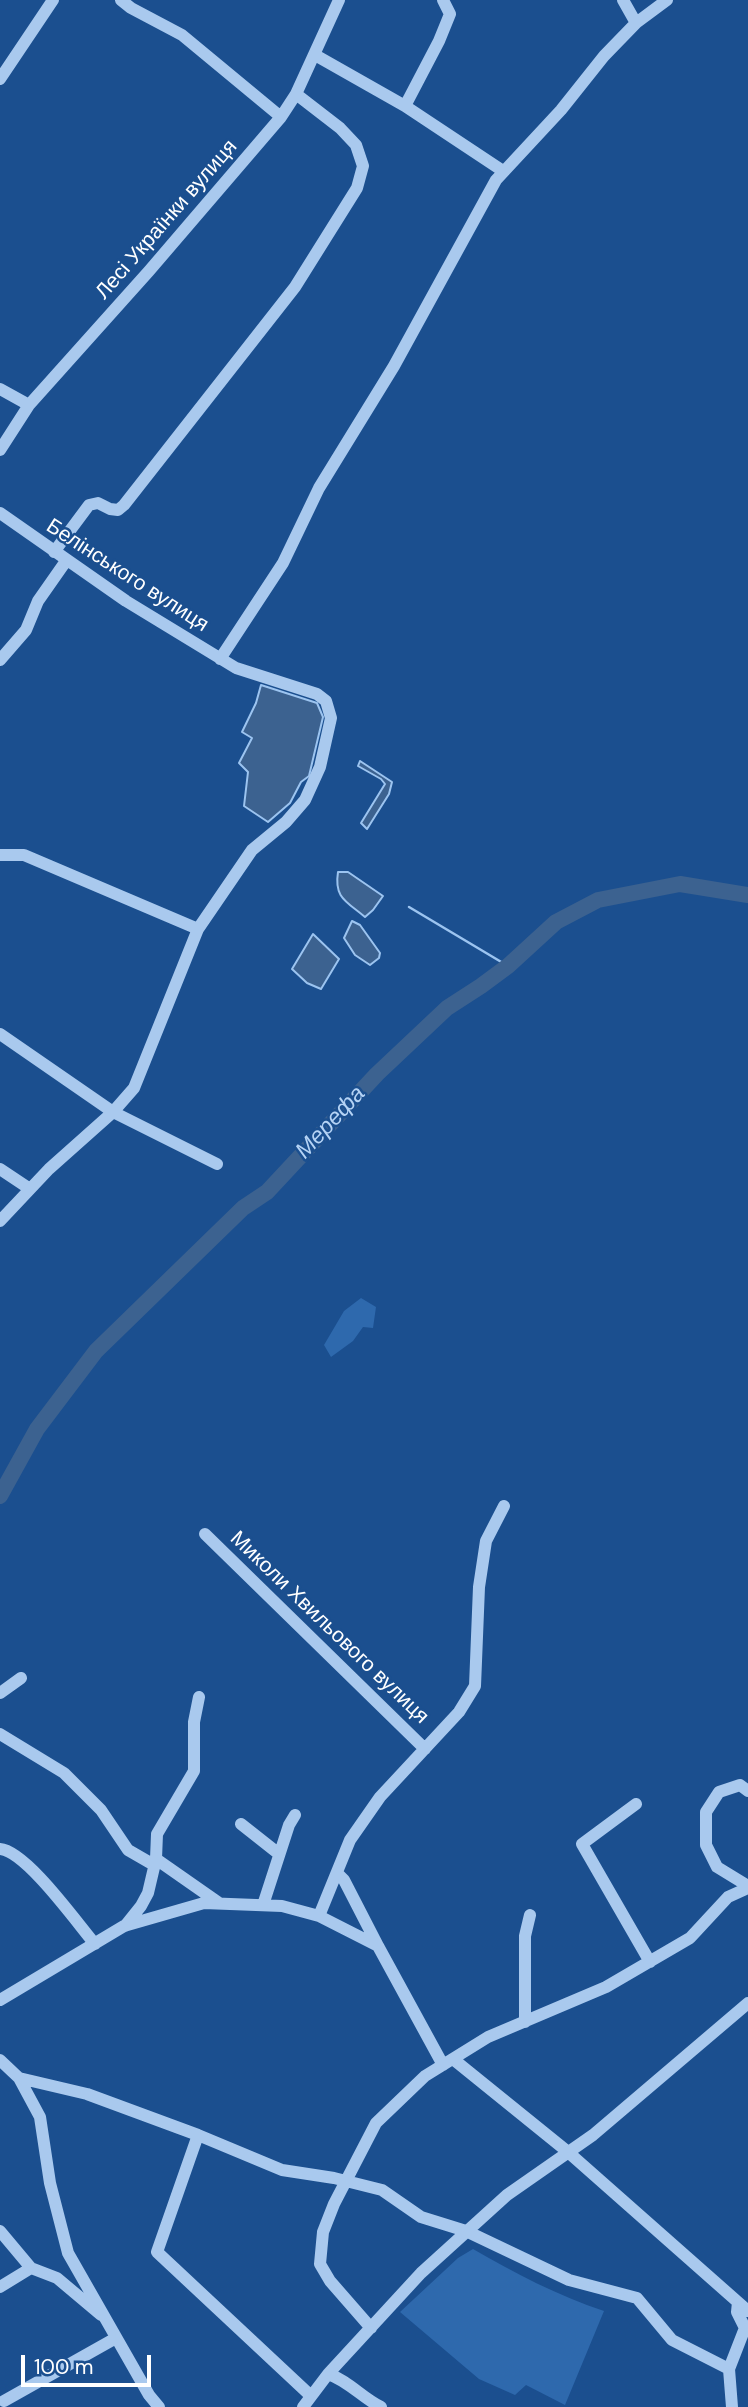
<!DOCTYPE html>
<html>
<head>
<meta charset="utf-8">
<style>
	body { margin:0 }
	#map { position:relative; width:748px; height:2407px; overflow:hidden; background:#1b4f8f; font-family:"DM Sans",sans-serif }
	canvas { display:block }
	.scale { position:absolute; left:21px; top:2355px; width:130px; height:32px; box-sizing:border-box; border:4px solid #fff; border-top:0; padding-left:9px; font-size:21px; line-height:24px; white-space:nowrap; color:#fff; -webkit-text-stroke:5px #1b4f8f; paint-order:stroke }
</style>
</head>
<body>
<div id="map">
<canvas width="748" height="2407"></canvas>
<div class="scale">100 m</div>
</div>
<script>
const g = document.querySelector('canvas').getContext('2d');
g.lineJoin = 'round';
function fillPath(path, color) { g.fillStyle = color; g.fill(path, 'evenodd'); }
function trace(path, color, width, dash) { g.strokeStyle = color; g.lineWidth = width; g.lineCap = dash ? 'butt' : 'round'; g.setLineDash(dash || []); g.stroke(path); }
function label(font, color, halo, rows, align = 'center') {
  g.font = font + ' "DM Sans",sans-serif'; g.lineWidth = 5; g.setLineDash([]); g.textBaseline = 'middle'; g.strokeStyle = halo; g.fillStyle = color; for (const [text, x, y, turn = 0] of rows) {
    g.save(); g.translate(x, y); g.rotate((+turn || 0) * Math.PI / 180); g.textAlign = isNaN(turn) ? turn : align; if (halo) g.strokeText(text, 0, 0); g.fillText(text, 0, 0); g.restore();
  }
}
const green = new Path2D(`
	M361 1298 376 1307 373 1328 363 1327 353 1341 331 1357 324 1345 344 1311Z
	M473 2249C515 2273 558 2296 604 2311L565 2405 526 2385 515 2395 479 2379 400 2312 458 2258Z`);
const water = new Path2D(`
	M261 685 317 703 323 717 309 776 301 782 290 803 268 822 244 806 248 772 239 763 252 738 242 732 256 703Z
	M360 761 392 782 389 794 367 829 361 823 385 784 381 779 358 766Z
	M338 872H348L383 896 373 910 365 917C346 901 334 898 338 872Z
	M352 921 360 925 380 953 379 958 370 965 355 955 344 938Z
	M313 934 339 959 321 989 307 983 292 969Z`);
const stream = new Path2D(`
	M409 907 508 966`);
const river = new Path2D(`
	M0 1496 37 1429 96 1351 243 1208 267 1192 377 1074 447 1008 481 986 508 966 556 922 598 900 680 884 748 895`);
const minor = new Path2D(`
	M121 0 131 8 182 35 281 117
	M623 0 636 23
	M315 55 405 106 503 171
	M0 79 53 0
	M405 106 439 41 450 14 443 0
	M0 389 29 405
	M0 450 29 405 149 271 281 117 296 94 339 0
	M0 513 126 601 236 668 317 694 326 701 331 718 320 767 305 800 286 822 252 850 198 929 134 1088 113 1112 49 1169 0 1221
	M54 552 89 505 98 503 110 509 118 510 124 505 295 287 357 188 363 166 356 145 340 128 296 94
	M220 659 283 563 319 488 394 366 496 180 561 110 604 56 636 23 667 0
	M0 660 26 630 38 601 66 561
	M0 855H24L198 929
	M0 1034 113 1112 217 1164
	M0 1169 30 1189
	M205 1534 425 1749
	M0 1693 21 1678
	M0 1734 64 1773 101 1810 128 1850 154 1865
	M748 1791 740 1785 719 1792 706 1812V1845L717 1867 748 1886
	M636 1804 582 1844 650 1962
	M241 1824 279 1854
	M0 1849C26 1851 77 1923 95 1944
	M156 1859 219 1903
	M337 1873 344 1880 378 1946
	M263 1905 289 1825 295 1815
	M319 1916 350 1840 380 1797 459 1712 475 1686 479 1587 486 1541 504 1506
	M125 1926 141 1906 148 1893 156 1859 157 1834 194 1771V1722L199 1697
	M0 2000 124 1926 204 1903 282 1906 319 1916 378 1946 443 2065
	M525 2022V1936L530 1915
	M453 2059 568 2152 748 2311
	M0 2060 19 2078 40 2117 50 2183 68 2253 149 2395 159 2407
	M19 2078 87 2094 198 2135 282 2170 334 2178 382 2190 421 2217 466 2231 569 2280 637 2298 672 2340 729 2369
	M198 2135 157 2252 311 2396
	M0 2231 31 2268 57 2278 101 2315
	M0 2287 31 2268
	M371 2328 330 2281 320 2264 323 2232 334 2204 376 2123 425 2076 488 2037 606 1987 690 1938 728 1897 748 1888
	M328 2374C349 2381 362 2398 381 2407
	M4 2401 116 2338
	M303 2407 328 2374 421 2273 507 2195 593 2135 748 2003
	M732 2407 729 2369 745 2328 737 2312 738 2302`);
const streetNames = [
	["Лесі Українки вулиця",167,220,-49],
	["Белінського вулиця",127,576,33],
	["Миколи Хвильового вулиця",329,1628,44]
];
const waterNames = [
	["Мерефа",331,1123,-47]
];
fillPath(green, '#2e69ad');
fillPath(water, '#3c6290');
trace(water, '#9cc4f0', 2);
trace(stream, '#9cc4f0', 2.5);
trace(river, '#3c6290', 16);
trace(minor, '#a9c9ee', 12);
label('21px', '#fff', '#1b4f8f', streetNames);
label('italic 23px', '#b5d3f5', '#1b4f8f', waterNames);
</script>
</body>
</html>
